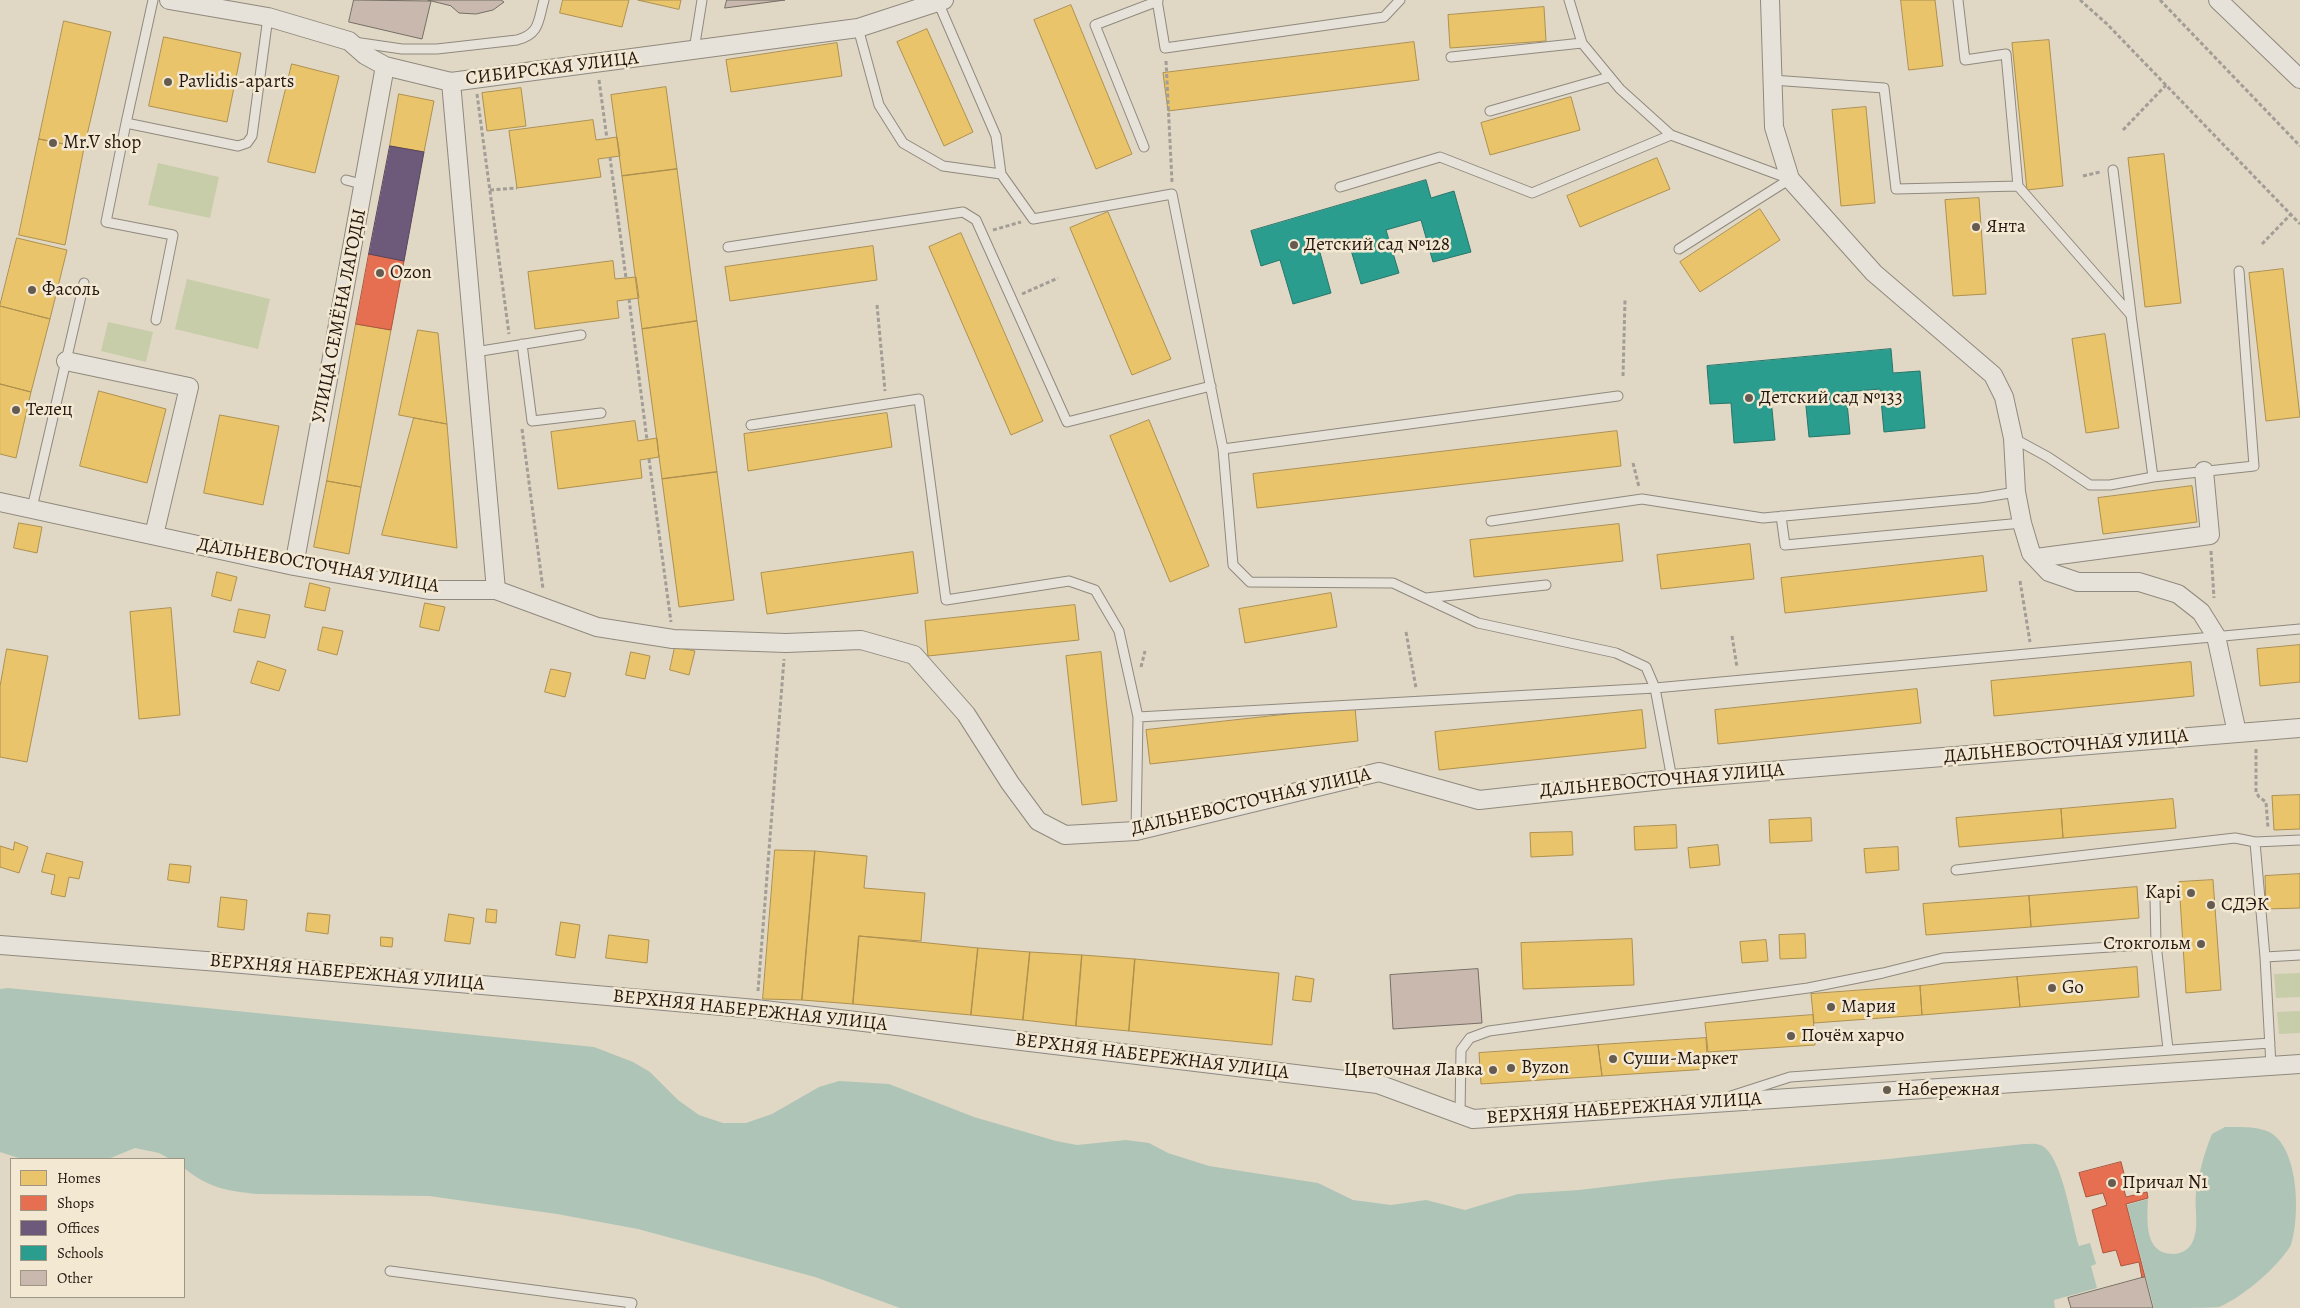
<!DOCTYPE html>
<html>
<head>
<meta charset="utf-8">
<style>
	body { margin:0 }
	#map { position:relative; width:2300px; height:1308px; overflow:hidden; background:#e0d8c5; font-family:Alegreya,serif }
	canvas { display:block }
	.legend { position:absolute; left:10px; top:1158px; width:175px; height:140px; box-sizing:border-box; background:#f3e8d2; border:1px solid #a09485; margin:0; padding:6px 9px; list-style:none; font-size:15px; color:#241711 }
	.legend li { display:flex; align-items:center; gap:10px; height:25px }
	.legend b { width:25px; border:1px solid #a09485 }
</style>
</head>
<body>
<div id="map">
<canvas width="2300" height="1308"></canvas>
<ul class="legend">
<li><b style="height:14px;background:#e9c46a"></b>Homes</li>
<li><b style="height:14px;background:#e76f51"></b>Shops</li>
<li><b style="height:14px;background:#6d597a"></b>Offices</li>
<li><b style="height:14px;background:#2a9d8f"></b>Schools</li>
<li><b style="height:14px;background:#c9b8ad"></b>Other</li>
</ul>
</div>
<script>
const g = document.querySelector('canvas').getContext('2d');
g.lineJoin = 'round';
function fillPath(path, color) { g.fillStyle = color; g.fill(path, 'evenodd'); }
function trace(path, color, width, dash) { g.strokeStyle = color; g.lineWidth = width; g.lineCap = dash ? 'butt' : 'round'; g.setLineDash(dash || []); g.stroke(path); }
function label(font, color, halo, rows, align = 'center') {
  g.font = font + ' Alegreya,serif'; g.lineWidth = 5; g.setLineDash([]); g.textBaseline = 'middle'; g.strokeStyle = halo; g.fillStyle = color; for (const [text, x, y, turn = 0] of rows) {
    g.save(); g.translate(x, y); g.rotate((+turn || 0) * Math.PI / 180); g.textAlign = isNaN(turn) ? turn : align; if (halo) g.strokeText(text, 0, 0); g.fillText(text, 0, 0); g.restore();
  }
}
const green = new Path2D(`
	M158 163 219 177 210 218 148 205Z
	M187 279 270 299 258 349 175 329Z
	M108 322 153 332 146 362 101 351Z
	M2300 973V997L2276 998 2274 974Z
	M2300 1011V1033L2279 1034 2277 1012Z`);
const water = new Path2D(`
	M8 988 594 1047 633 1062 650 1072 678 1100 699 1115 723 1123H746L772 1114 819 1087 839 1081 889 1084 974 1117 1056 1141 1077 1145 1126 1140 1149 1143 1168 1153 1209 1166 1318 1183 1353 1200 1391 1205 1426 1200 1465 1210 1518 1194 1579 1190 1671 1179 1888 1159 2024 1144C2029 1144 2036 1143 2040 1145 2062 1152 2072 1225 2079 1246L2090 1243 2096 1264 2091 1266 2097 1288 2054 1300 2055 1308H900L815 1277 638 1229 557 1214 429 1196 257 1194C228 1191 208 1188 184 1168V1159H170L159 1153 135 1148 108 1159H22L0 1152V989Z
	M2225 1127C2238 1127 2255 1126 2267 1131 2300 1145 2300 1218 2291 1245 2278 1267 2243 1297 2219 1307 2210 1308 2168 1308 2154 1308L2127 1205 2148 1199C2147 1220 2144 1254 2173 1254 2181 1254 2188 1250 2192 1243 2200 1228 2194 1209 2196 1193 2199 1173 2204 1153 2212 1134Z`);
const homes = new Path2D(`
	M563 0H629L622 27 560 13Z
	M638 0H681L679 9Z
	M1901 0H1935L1943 66 1909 70Z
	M1071 5 1132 154 1096 169 1034 20Z
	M1544 7 1546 41 1450 48 1448 15Z
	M64 21 111 32 84 148 39 139Z
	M927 29 973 132 944 146 897 42Z
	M164 37 241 53 227 122 149 106Z
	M2049 40 2063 186 2027 190 2012 43Z
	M1414 42 1419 80 1168 111 1163 73Z
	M837 43 842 76 731 92 726 60Z
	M292 64 339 76 315 173 268 162Z
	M666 87 677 169 622 176 611 95Z
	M521 88 526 126 487 131 482 93Z
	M399 94 434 101 424 152 390 146Z
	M1571 97 1580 130 1490 155 1481 123Z
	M1866 107 1875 203 1841 206 1832 110Z
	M593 120 596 140 617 137 620 156 598 159 601 177 517 188 509 131Z
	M39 139 84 148 65 245 19 235Z
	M2164 154 2181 303 2145 307 2128 158Z
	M1657 158 1670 189 1580 227 1567 196Z
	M677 169 697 321 642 329 622 176Z
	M1979 198 1986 294 1953 296 1945 200Z
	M1760 209 1780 240 1700 292 1680 262Z
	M1108 212 1171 359 1132 375 1070 228Z
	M961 233 1043 421 1011 435 929 247Z
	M17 238 67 250 50 319 0 306Z
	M873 246 877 280 730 301 725 267Z
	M613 261 615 279 636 277 639 298 617 301 619 318 535 329 528 272Z
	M2283 269 2300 417 2266 421 2249 273Z
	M0 306 50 319 31 392 0 384Z
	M697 321 717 472 662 479 642 329Z
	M356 324 391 330 361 487 327 481Z
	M418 330 438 333 447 424 399 415Z
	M2105 334 2119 428 2086 433 2072 339Z
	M0 384 31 392 16 458 0 454Z
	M99 391 166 409 147 483 80 466Z
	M887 413 892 447 748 471 744 434Z
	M220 415 279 426 263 505 204 493Z
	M414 418 447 424 457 548 382 535Z
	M1149 420 1209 566 1170 582 1110 436Z
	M635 421 638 441 657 438 659 457 640 460 642 478 558 489 551 432Z
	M1617 431 1621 466 1257 508 1253 474Z
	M717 472 734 600 679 607 662 479Z
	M327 481 361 487 349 554 314 547Z
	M2192 486 2197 522 2103 534 2098 498Z
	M19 523 42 527 37 553 14 548Z
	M1619 524 1623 561 1474 577 1470 540Z
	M1750 544 1754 579 1661 589 1657 555Z
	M913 552 918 593 767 614 761 573Z
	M1983 556 1987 591 1785 613 1781 578Z
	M217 572 237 577 231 601 212 596Z
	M310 583 330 588 325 611 305 607Z
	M1331 593 1337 627 1245 643 1239 609Z
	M425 603 445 607 439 631 420 627Z
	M1075 605 1079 640 928 656 925 621Z
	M171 608 180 715 139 719 130 612Z
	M239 609 270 615 265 638 234 632Z
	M323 627 343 631 337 655 318 650Z
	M2300 645V682L2260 686 2257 649Z
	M675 647 695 651 689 675 670 670Z
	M7 649 48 656 27 762 0 757V687Z
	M631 652 650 656 645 679 626 675Z
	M1101 652 1117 801 1082 805 1066 656Z
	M258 661 286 670 279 691 251 683Z
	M2191 662 2194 696 1994 716 1991 681Z
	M551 669 571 673 565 697 545 692Z
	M1917 689 1921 723 1718 744 1715 710Z
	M1355 707 1358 741 1150 764 1146 730Z
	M1642 710 1646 748 1439 770 1435 732Z
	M2300 795V829L2274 830 2272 796Z
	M2173 799 2176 828 2063 838 2061 809Z
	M2061 809 2063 838 1959 847 1956 818Z
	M1811 818 1812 841 1770 843 1769 820Z
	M1676 825 1677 848 1635 850 1634 827Z
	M1572 832 1573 855 1531 857 1530 833Z
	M15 842 28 847 19 873 0 867V846L13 850Z
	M1718 845 1720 865 1690 868 1688 848Z
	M1898 847 1899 870 1866 873 1864 849Z
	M775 850 815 851 802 1000 763 999Z
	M815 851 867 856 864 888 925 893 921 941 859 936 853 1004 802 1000Z
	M47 853 83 862 79 879 69 877 65 897 51 894 55 875 42 872Z
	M170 864 191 866 189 883 168 880Z
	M2300 874V908L2266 909 2265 876Z
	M2213 880 2221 990 2186 993 2179 882Z
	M2137 887 2139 918 2031 927 2029 896Z
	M2029 896 2031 927 1926 935 1923 904Z
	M221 897 247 900 244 930 218 927Z
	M487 909 497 910 496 923 486 922Z
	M308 913 330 915 328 934 306 931Z
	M449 914 474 918 470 944 445 941Z
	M561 922 580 925 575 958 556 955Z
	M1805 934 1806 958 1780 959 1779 935Z
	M609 935 649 940 647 963 606 958Z
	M859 936 978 948 971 1015 853 1004Z
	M381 937 393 938 392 947 381 946Z
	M1632 939 1634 985 1523 989 1521 943Z
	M1766 940 1768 961 1742 963 1740 942Z
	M978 948 1030 952 1023 1020 971 1015Z
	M1030 952 1082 955 1076 1026 1023 1020Z
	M1082 955 1135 959 1129 1031 1076 1026Z
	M1135 959 1279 973 1272 1045 1129 1031Z
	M2137 967 2139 997 2020 1007 2017 977Z
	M1296 976 1314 979 1311 1002 1293 1000Z
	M2017 977 2020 1007 1922 1015 1920 986Z
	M1920 986 1922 1015 1814 1023 1811 994Z
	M1813 1015 1815 1045 1708 1052 1705 1023Z
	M1706 1038 1708 1069 1602 1076 1598 1045Z
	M1598 1045 1602 1076 1481 1084 1479 1053Z`);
const shops = new Path2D(`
	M369 254 404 261 391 330 356 324Z
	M2121 1162 2128 1189 2124 1190 2126 1197 2147 1192 2148 1198 2126 1204 2145 1277 2142 1278 2139 1262 2121 1266 2116 1250 2103 1253 2092 1210 2107 1205 2103 1193 2086 1197 2079 1173Z`);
const offices = new Path2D(`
	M390 146 424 152 404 261 369 254Z`);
const schools = new Path2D(`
	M1426 180 1431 198 1454 191 1471 252 1433 262 1421 220 1386 230 1399 273 1361 284 1348 240 1319 249 1331 293 1293 304 1280 260 1261 266 1251 231Z
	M1891 349 1893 373 1920 371 1925 428 1884 432 1880 389 1846 392 1850 434 1809 437 1805 396 1771 399 1775 440 1734 443 1731 403 1710 404 1707 366Z`);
const building = new Path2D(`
	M354 0 431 1 422 39 349 22Z
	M428 0H501L504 2 493 10 476 14 459 13 451 6Z
	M727 0H785L725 8Z
	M1478 969 1482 1023 1393 1029 1390 975Z
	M2145 1277 2153 1308H2071L2068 1298Z`);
const path = new Path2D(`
	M2080 0 2107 24 2300 224
	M2160 0 2300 146
	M1166 61 1172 182
	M599 80 607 139
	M477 94 509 334
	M2123 130 2166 85
	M610 157 626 278
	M2083 176 2100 172
	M490 190 517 188
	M993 230 1021 222
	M2262 244 2291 214
	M1022 294 1058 278
	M629 299 647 440
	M877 305 885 391
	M1623 376 1625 300
	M522 429 543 589
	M649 459 671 622
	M1633 463 1639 487
	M2211 551 2214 598
	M2020 581 2030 642
	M1406 632 1416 688
	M1732 636 1737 667
	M1141 667 1145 651
	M2256 749V792L2259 797 2266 802 2268 828
	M758 991 784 659`);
const lane = new Path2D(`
	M1157 0 1165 48 1384 17 1400 0
	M1569 0 1582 43 1620 89 1671 135 1790 179
	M1958 0 1965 60 2006 54 2018 186
	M938 2 996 136 1001 174
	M858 28 879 105 903 143 943 166 1001 174 1033 219 1172 194 1223 449 1233 565 1250 582 1393 583 1478 623 1616 653 1646 667 1655 688 1672 779
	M354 42 402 49H437L517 40C540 34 538 21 544 0
	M694 50 702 0
	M1451 57 1582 43
	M1772 80 1884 88 1896 189 2018 186 2131 315 2153 477
	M1490 111 1609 77
	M126 123 153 0
	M1144 147 1095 25 1158 1
	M2113 170 2131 314
	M346 180 365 185
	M1340 187 1440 157 1532 193 1671 135
	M728 247 963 212 976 220 1067 422 1211 386
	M1679 249 1790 179
	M156 320 173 235 106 222 126 123 238 146 247 143 252 136 268 17
	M522 344 532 421 601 413
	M475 352 581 335
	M751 425 919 399 946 600 1069 581 1095 590 1119 631 1138 717 1136 831
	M2013 438 2048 457 2090 485H2110L2153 477 2254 466 2239 271
	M1223 449 1618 396
	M32 508 84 283
	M1781 516 1785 545 2022 523
	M1491 521 1642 499 1763 518 1979 498 2016 492
	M1426 598 1546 585
	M1138 717 1655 688 2300 629
	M2255 842 2265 957
	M1956 870 2235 838 2255 842 2300 840
	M2155 898 2156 944 2168 1049
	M2271 1066 2265 957 2300 955
	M1731 1096 1790 1077 2270 1043
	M1460 1114 1461 1050 1470 1038 1489 1031 1808 988 1883 973 1943 958 2156 944
	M390 1271 632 1303 630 1308`);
const street = new Path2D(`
	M169 0 268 17 349 41 365 55 385 66 451 82 858 28 944 0
	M1770 0 1774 127 1790 179 1874 273 1993 375 2004 397 2013 438 2016 492 2022 523 2031 553 2049 572 2078 582H2139L2178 594 2201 612 2216 636 2237 733
	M2218 0 2300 79
	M451 82 496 590
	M66 361 189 387 154 535
	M0 502 294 566 429 590H496L597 627 673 639 786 643 861 640 914 655 966 714 1010 783 1038 821 1065 835 1136 831 1379 772 1479 800 1672 779 2300 728
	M2036 558 2210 535 2204 471
	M294 566 385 66
	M0 945 219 962 756 1009 1378 1084 1473 1119 2300 1064`);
const markers = [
	[168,82,5,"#665b50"],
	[53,143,5,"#665b50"],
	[1976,227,5,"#665b50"],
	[1294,245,5,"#665b50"],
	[380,273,5,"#665b50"],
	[32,290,5,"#665b50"],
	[1749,398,5,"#665b50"],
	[16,410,5,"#665b50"],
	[2191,893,5,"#665b50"],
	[2211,905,5,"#665b50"],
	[2201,944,5,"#665b50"],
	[2052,988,5,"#665b50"],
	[1831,1007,5,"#665b50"],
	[1791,1036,5,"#665b50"],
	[1613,1059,5,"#665b50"],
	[1511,1068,5,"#665b50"],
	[1493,1070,5,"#665b50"],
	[1887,1090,5,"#665b50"],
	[2112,1183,5,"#665b50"]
];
const streetNames = [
	["СИБИРСКАЯ УЛИЦА",552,69,-7],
	["УЛИЦА СЕМЁНА ЛАГОДЫ",340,316,-79],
	["ДАЛЬНЕВОСТОЧНАЯ УЛИЦА",318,566,10],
	["ДАЛЬНЕВОСТОЧНАЯ УЛИЦА",2066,747,-5],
	["ДАЛЬНЕВОСТОЧНАЯ УЛИЦА",1662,781,-5],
	["ДАЛЬНЕВОСТОЧНАЯ УЛИЦА",1251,802,-13],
	["ВЕРХНЯЯ НАБЕРЕЖНАЯ УЛИЦА",347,973,5],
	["ВЕРХНЯЯ НАБЕРЕЖНАЯ УЛИЦА",750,1011,6],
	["ВЕРХНЯЯ НАБЕРЕЖНАЯ УЛИЦА",1152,1057,7],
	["ВЕРХНЯЯ НАБЕРЕЖНАЯ УЛИЦА",1624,1109,-4]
];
const poiNames = [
	["Pavlidis-aparts",178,82],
	["Mr.V shop",63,143],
	["Янта",1986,227],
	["Детский сад №128",1304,245],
	["Ozon",390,273],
	["Фасоль",42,290],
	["Детский сад №133",1759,398],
	["Телец",26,410],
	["Kapi",2181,893,"right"],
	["СДЭК",2221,905],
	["Стокгольм",2191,944,"right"],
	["Go",2062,988],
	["Мария",1841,1007],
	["Почём харчо",1801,1036],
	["Суши-Маркет",1623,1059],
	["Byzon",1521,1068],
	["Цветочная Лавка",1483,1070,"right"],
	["Набережная",1897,1090],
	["Причал N1",2122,1183]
];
fillPath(green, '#c7cca9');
fillPath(water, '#aec4b6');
fillPath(homes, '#e9c46a');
trace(homes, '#ae904f', 1);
fillPath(shops, '#e76f51');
trace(shops, '#ac553e', 1);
fillPath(offices, '#6d597a');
trace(offices, '#57455a', 1);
fillPath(schools, '#2a9d8f');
trace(schools, '#287569', 1);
fillPath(building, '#c9b8ad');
trace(building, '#756f65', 1);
trace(lane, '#8f897e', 11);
trace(street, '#8f897e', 20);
trace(path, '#a29d96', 3, [4, 2.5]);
trace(lane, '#e7e2d9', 9);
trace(street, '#e7e2d9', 18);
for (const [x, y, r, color] of markers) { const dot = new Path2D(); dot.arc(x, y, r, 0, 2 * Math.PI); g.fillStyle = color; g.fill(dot); trace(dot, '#f3e8d2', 2); }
label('19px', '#241711', '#f3e8d2', streetNames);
label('19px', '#241711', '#f3e8d2', poiNames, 'left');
</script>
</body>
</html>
